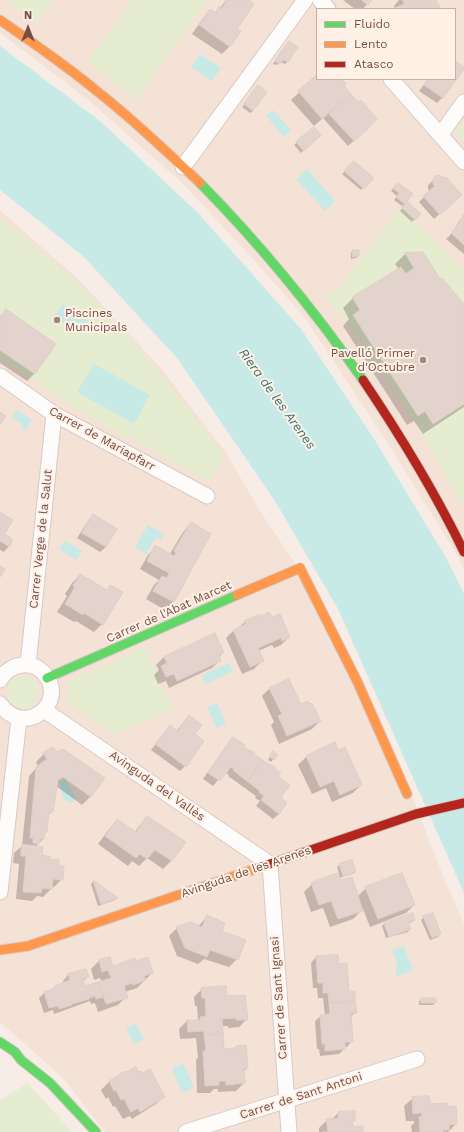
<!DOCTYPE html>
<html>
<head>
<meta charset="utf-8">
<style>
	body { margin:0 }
	#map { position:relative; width:464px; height:1132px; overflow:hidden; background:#f7ede6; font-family:"Work Sans",sans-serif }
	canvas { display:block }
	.legend { position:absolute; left:316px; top:8px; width:140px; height:72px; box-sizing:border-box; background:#fff1e6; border:1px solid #c8b0a6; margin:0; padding:5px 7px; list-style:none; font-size:12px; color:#754e45 }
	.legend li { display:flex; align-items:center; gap:8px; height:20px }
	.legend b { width:20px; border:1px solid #c8b0a6 }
	.north { position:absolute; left:8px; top:8px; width:40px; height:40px; -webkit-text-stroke:3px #fff1e6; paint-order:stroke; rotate:0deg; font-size:11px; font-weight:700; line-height:16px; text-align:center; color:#754e45 }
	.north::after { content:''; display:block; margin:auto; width:14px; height:18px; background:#754e45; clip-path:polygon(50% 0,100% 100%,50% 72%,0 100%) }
</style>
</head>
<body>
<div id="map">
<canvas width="464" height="1132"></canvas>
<ul class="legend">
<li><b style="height:5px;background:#63d668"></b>Fluido</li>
<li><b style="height:5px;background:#ff974d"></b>Lento</li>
<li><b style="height:5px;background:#b3261e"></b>Atasco</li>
</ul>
<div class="north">N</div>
</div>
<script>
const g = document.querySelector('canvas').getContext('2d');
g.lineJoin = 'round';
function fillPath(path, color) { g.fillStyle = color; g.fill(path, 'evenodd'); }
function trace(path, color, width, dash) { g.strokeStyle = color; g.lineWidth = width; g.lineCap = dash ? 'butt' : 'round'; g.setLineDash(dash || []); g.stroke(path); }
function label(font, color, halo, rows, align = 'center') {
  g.font = font + ' "Work Sans",sans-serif'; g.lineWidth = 4; g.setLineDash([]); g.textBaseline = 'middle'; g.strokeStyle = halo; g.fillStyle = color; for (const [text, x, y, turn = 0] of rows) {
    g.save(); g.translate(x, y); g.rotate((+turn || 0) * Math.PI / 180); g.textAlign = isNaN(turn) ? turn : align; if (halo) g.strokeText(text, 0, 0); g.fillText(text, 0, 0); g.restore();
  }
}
const residential = new Path2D(`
	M0 0H464V570L457 555 385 439 305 318 242 247 181 182 87 99 0 33ZM317 9H455V79H317Z
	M0 210 79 280 162 369 226 453 260 511 330 616 412 796 437 861 464 924V1132H105L64 1079 0 1022Z`);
const green = new Path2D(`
	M5 0H53L37 22Z
	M132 0H208L136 100 88 61Z
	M464 120V143L455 133Z
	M402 208 464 269V507L414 420 363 344 321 292 334 293 392 218Z
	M0 217 81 285 146 355 224 455 210 482 69 405 0 357Z
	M145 647 173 710 114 735 66 701 68 681Z
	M7 692a16 16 0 1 1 32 0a16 16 0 1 1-32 0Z
	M28 1083 72 1132H0V1100Z`);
const water = new Path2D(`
	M0 46 100 121 198 213 301 329 376 442 448 561 464 594V893L338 609 275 501 177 358 83 256 0 190Z
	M200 54 221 68 212 81 191 67Z
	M273 110 291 130 284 137 266 116Z
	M307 169 335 201 325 211 296 179Z
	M63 304 89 321 80 334 54 316Z
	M94 364 150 395 134 424 77 392Z
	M17 410 32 420 25 431 22 429V424L12 417Z
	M148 525 164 534 161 539 156 537 146 554 135 547Z
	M65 541 82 551 76 560 59 549Z
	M229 663 233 671 206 684 202 675Z
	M217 703 226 724 217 728 207 707Z
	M65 779 75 796 74 801C63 807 61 790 59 782Z
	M404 946 413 971 397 976 395 970 398 966 392 950Z
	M135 1023 144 1039 134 1044 126 1028Z
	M183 1063 194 1088 182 1093 172 1068Z`);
const shadow = new Path2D(`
	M226 0H247L230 46 222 54 192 34 203 18 210 10 214 13 220 8Z
	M343 0H370L363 9H355Z
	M399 0H435L439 9H395L394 6Z
	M287 44V62L285 64 280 62 276 65 273 64Z
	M455 62 464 68 442 98 437 103 419 91 428 79H455Z
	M317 76V79H341L363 133 348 146 323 118 314 126 291 100Z
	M258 86 253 111 250 113 242 107Z
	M314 128 320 135 301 153 294 145Z
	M354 162 373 178 361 190 342 174Z
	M438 176 455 200 434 219 419 202 430 191 428 189V185Z
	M398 184 406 201 419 214 412 222 400 211 403 207 394 200 397 196 391 191Z
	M464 216V254L446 239 452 233 459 221Z
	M353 251 358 256 356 258 351 259V253Z
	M422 253 439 280 464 306V407L423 434 414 421 407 425 343 326 349 319 343 308 353 298 399 269 395 264 405 254Z
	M6 311 34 374 27 381 0 363V317Z
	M0 513 3 534 10 545 4 552 0 550Z
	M93 516 106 547 100 552 77 538 88 521Z
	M191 524 210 534 173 602 165 610 146 599 154 585 159 580 140 569 148 555 156 547 170 554 183 532Z
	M80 575 106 591 111 586 102 624 94 632 76 621 74 622 57 612 67 596 65 594 72 583Z
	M245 622 289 637 281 645 274 648 272 645 258 651 262 661 254 669 242 674 226 638 234 630 238 628Z
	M223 653 219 657 220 660 212 668 169 688 166 681 158 684 154 675 159 670 156 665 164 657Z
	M270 688 320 721 312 729 279 744 271 725 274 722 262 696Z
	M189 716 193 735 185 766 180 771 151 750 165 732 176 731Z
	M233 739 277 776 279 814 273 819 256 806 260 801 255 798 256 796 228 776 229 775 225 772 213 786 203 779 228 744Z
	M53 748 57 754 103 779 90 797 82 805 56 786 52 812 47 816 46 831 43 834V839L35 847 41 856 49 860 62 879 54 887H51V889L43 897 37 896 32 901 16 899 19 864 13 863 14 853 22 846 29 776 38 766 36 762 44 754Z
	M338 752 361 785 353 793 332 802 326 788 312 794 298 765 306 757Z
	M271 755H276L271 762 268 760Z
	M148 817 184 842 171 861 163 869 147 858 139 866 132 861 128 866 98 844 109 829 117 821 134 833 140 825Z
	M351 861 355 872 352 874 339 878 340 882 357 897 366 888 414 905 406 913 370 927 363 909 353 919 330 927 323 908 311 912 304 892 312 884 339 874 337 867 339 865Z
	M93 882 117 898 115 900 98 906 91 884Z
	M207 917 221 931 237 959 229 967 204 959 198 964 177 956 169 936 177 928 198 926Z
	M424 917 440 934 438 937 430 940 421 920Z
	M414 920 412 922 408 923 410 929 408 932 386 938 382 926 384 924Z
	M316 957 338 965 356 1012 350 1017 352 1041 347 1047H344V1049L339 1054 320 1056 319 1049H317L315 1021 321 1016H325L323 998H318L317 988H313L311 963Z
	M110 958 112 967 135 963 152 973 137 988 125 992 126 997 118 1005 98 1012 95 1003 91 1004 90 1001 54 1014 53 1010 44 1013 39 998 44 993 51 990 55 987 64 984 63 981 68 975 86 970 88 977 83 981 85 987 102 982 100 978 94 980 91 969 99 961Z
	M202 989 226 997 247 1019 239 1027 228 1028V1026H221L223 1050 234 1049 236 1047 247 1068 243 1072 244 1083 236 1091 218 1092V1089H214L210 1093H197L196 1060 198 1058 196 1038 180 1039 179 1029 187 1021H198L197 1006H195L194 997Z
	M422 999 435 1003 433 1005H419V1001Z
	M124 1072 138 1073 164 1096 156 1104 132 1119 130 1116 123 1119 115 1106 113 1107 108 1097 106 1099 101 1090 109 1082Z
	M413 1098 429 1105 456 1124 448 1132H412L411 1126 414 1123V1121H406L404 1106Z
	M338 1113 354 1120 351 1124 352 1128 362 1132H319V1128L327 1120 332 1119Z`);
const building = new Path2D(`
	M227 0H249L254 4 237 29 241 31 230 47 199 25 210 9 216 13 219 6 222 8Z
	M362 0H372L368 5Z
	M403 0H436L441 9H393L404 4Z
	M289 41 298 47 288 62 283 60 280 64 275 61Z
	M455 61 464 67V69L443 98 424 85 428 79H455Z
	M317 75V79H342L346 84 344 86 351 94 322 119 298 91Z
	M258 85 267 92 253 111 244 104Z
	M351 94 358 102 361 100 377 119 369 127V128L354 141 328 113Z
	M314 127 321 135 304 151 296 142Z
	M354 161 374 178 364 189 344 171Z
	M437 175 441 176 444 178 446 177 462 195 440 215 423 196 435 186 433 184V179Z
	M398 183 413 194 405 204 396 197 399 193 393 188Z
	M407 201 421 214 415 220 402 208Z
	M464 214V245L451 233 457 226Z
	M353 250H359V256L353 257Z
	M423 252 440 279 442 278 464 304V404L433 424 425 411 418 416 353 315 360 310 352 297 401 267 406 274 414 268 405 253Z
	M6 309 56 344 35 374 0 350V318Z
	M0 412 6 416 0 425Z
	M0 512 13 520 5 534 12 539 11 545 10 547 0 541Z
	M93 514 117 529 106 547 82 533Z
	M191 522 211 534 174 602 153 591 162 576 167 578 169 573 147 561 155 545 174 556 176 553 174 551Z
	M0 566 5 569 0 577Z
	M80 574 107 590 110 585 123 592 103 625 84 613 83 615 65 604 75 587 73 586Z
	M269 612 272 617 280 614 290 637 282 641 281 638 258 648 264 661 250 667 233 630 246 624 244 621 260 614 261 616Z
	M215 633 224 653 219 655 221 661 177 681 174 674 166 677 161 666 167 663 164 657Z
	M289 679 301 704 308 701 309 704 312 703 321 721 287 736 278 716 282 714 269 688Z
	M189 715 202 725 195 734 204 741 186 767 155 744 170 725 177 731Z
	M233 737 245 745 244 747 250 751V750L255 753 254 754 262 760 248 782 233 770 234 769 231 767 220 781 208 773Z
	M335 742 338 750 345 747 362 785 340 795 334 781 320 787 306 756Z
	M53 747 57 752 63 749 105 778 91 797 63 777 58 780 53 812H49L47 832H45L44 839H40L39 844 33 843V838H30L36 767 47 759 43 753Z
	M273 751 278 755 274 760 270 757Z
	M262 760 276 768 275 769 281 773 278 776 290 785 281 797 287 803 279 814 261 800 264 796 259 792 260 791 248 782Z
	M147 816 186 842 172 861 155 850 147 859 140 854 136 858 105 836 117 819 136 832Z
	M22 844 43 847 42 855 51 857 50 859 59 860V866H64L63 880 53 879 52 889 42 888 41 893 23 892 26 856H21Z
	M352 860 356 872 343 876 339 864Z
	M338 873 341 880 352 877 363 911 338 919 331 901 319 905 311 883Z
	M402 873 415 905 378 919 365 887Z
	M93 880 118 898 101 904Z
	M413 913 415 920 408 922 411 929 389 937 384 923Z
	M433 913 441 934 432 938 423 916Z
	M207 915 225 923 222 931 246 940 238 960 210 950 207 957 185 948 176 927 190 922 202 927Z
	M338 955 339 964 347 963 349 991H355V1001L329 1003 328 993H323V983H318L316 956Z
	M110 957 113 966 135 958 136 961 148 957 153 973 144 976 146 980 133 985 132 983 124 986 128 998 106 1004 98 982 111 978 108 970 102 972 99 960Z
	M86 969 89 977 83 979 85 986 98 982 104 997 96 999 95 996 89 998V999L72 1004V1005L59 1009 58 1006 49 1008 44 992 55 988V986L70 980 68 974Z
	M226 986 227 996 245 995 248 1020H236V1018L222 1019 223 1033 204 1035V1031L188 1032 187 1020H200V1017L206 1016 205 998H202L201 988Z
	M421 998H436V1003H421Z
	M355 1001 357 1013H351L353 1042H345V1049L325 1051V1044H322L320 1015 330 1014 329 1003Z
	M223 1033 224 1049 236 1048V1046L246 1045 248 1068H244L245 1083 226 1085V1081H219V1085L205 1086 203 1051H206L204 1035Z
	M136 1067 139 1072 141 1071 142 1073 150 1069 165 1097 140 1112 138 1108 131 1112 124 1099 121 1100 116 1090 114 1091 109 1081 125 1071 126 1072Z
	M429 1096 430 1104 447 1103 448 1107 456 1106 457 1124 449 1125V1130H443V1132H420L419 1117 422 1116 421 1113 413 1114 412 1097Z
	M355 1111V1121H352L353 1127 363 1126V1132H323H328L326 1119 338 1118V1112Z`);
const street = new Path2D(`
	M320 0 328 9
	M391 79 464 162
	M441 134 464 102
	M183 167 305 0
	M0 376 54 414 207 496
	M28 665 54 414
	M0 680C4 672 13 666 22 665 30 664 38 667 44 673 69 702 25 739 0 704
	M44 710 270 864 289 1132
	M0 892 19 718
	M186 1132 417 1059`);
const fast = new Path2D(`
	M200 183C260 244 314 310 363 380
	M47 678 237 595
	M0 1042 15 1052 21 1060 50 1083 96 1132`);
const slow = new Path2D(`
	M0 20C33 43 67 66 98 92 134 120 167 152 200 183
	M237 595 300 568 357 681 407 794
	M0 950 28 946 258 868`);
const jam = new Path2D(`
	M363 380C400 435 435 492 464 552
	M258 868 416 814 464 803`);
const markers = [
	[57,320,4,"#a2867d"],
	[423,360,4,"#a2867d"]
];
const poiNames = [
	["Piscines",65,313],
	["Municipals",65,327],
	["Pavelló Primer",415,353,"right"],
	["d'Octubre",415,367,"right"]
];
const streetNames = [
	["Carrer de Mariapfarr",102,439,29],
	["Carrer Verge de la Salut",41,539,-84],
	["Carrer de l'Abat Marcet",169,612,-24],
	["Avinguda del Vallès",157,786,35],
	["Avinguda de les Arenes",246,872,-19],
	["Carrer de Sant Ignasi",279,998,-94],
	["Carrer de Sant Antoni",301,1096,-18]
];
const waterNames = [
	["Riera de les Arenes",277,399,54]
];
fillPath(residential, '#f5e2d7');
fillPath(green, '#e6eccf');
fillPath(water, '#c7eae7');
fillPath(shadow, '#0003');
fillPath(building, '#e3d3cd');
trace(building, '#e0cfc8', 1);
trace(street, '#d8c9c4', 17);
trace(fast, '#d7c8c2', 11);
trace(slow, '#d7c8c2', 11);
trace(jam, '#d7c8c2', 11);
trace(street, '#fefcfb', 15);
trace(fast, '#63d668', 9);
trace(slow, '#ff974d', 9);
trace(jam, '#b3261e', 9);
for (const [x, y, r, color] of markers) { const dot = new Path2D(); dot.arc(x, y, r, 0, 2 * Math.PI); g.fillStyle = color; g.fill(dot); trace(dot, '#fff1e6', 1.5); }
label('12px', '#754e45', '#fff1e6', poiNames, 'left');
label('12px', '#754e45', '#fff1e6', streetNames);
label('italic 13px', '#357575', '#fff1e6', waterNames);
</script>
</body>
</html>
